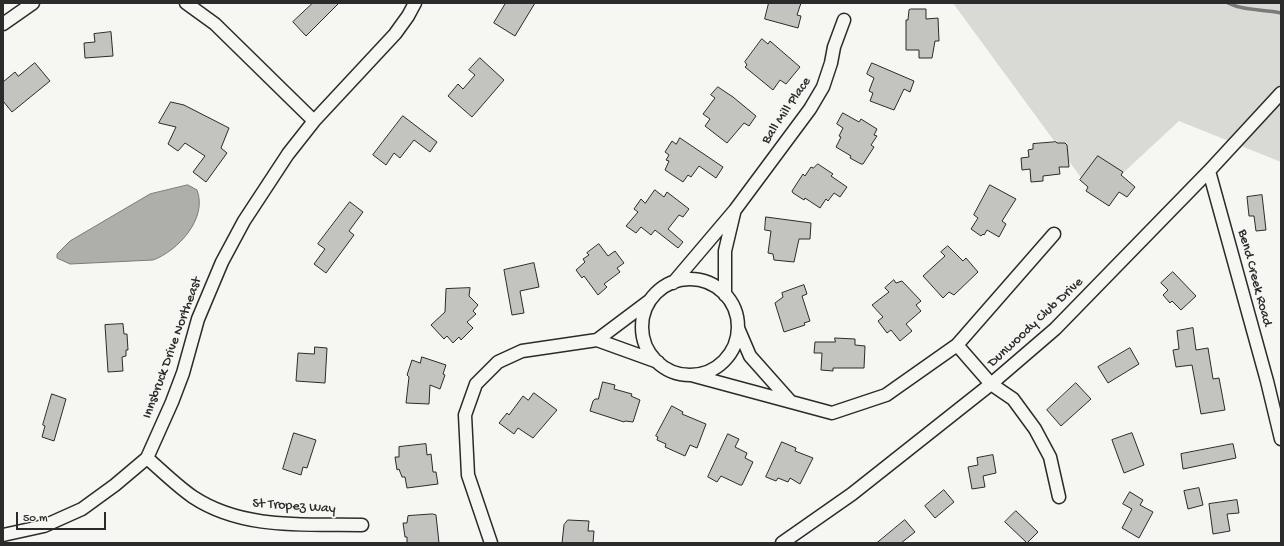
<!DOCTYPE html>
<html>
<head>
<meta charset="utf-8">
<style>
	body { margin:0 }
	#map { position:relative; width:1284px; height:546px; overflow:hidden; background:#f6f6f2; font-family:"Gochi Hand",sans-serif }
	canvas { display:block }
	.frame { position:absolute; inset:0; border:4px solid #2b2b2b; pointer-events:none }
	.scale { position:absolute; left:16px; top:512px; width:90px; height:18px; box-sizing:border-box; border:2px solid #2b2b2b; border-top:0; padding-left:5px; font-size:12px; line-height:14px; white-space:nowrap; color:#2b2b2b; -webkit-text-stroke:3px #f6f6f2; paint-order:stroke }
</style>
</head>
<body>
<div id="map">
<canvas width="1284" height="546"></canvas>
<div class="frame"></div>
<div class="scale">50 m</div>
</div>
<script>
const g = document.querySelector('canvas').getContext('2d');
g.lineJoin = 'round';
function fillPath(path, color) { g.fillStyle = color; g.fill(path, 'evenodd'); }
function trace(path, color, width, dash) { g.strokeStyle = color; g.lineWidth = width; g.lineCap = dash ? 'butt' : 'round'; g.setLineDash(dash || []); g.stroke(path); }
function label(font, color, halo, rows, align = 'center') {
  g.font = font + ' "Gochi Hand",sans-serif'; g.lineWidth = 4; g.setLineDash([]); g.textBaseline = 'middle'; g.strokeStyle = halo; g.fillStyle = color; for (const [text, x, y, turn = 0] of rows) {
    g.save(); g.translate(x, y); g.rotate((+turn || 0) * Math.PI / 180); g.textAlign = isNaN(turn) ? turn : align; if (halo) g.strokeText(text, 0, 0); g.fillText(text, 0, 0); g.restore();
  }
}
const green = new Path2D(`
	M953 3H1281V162L1179 121 1096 198Z`);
const water = new Path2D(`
	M188 185 197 190C208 218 178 251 153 260L70 264 57 258V254L70 241 150 194Z`);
const stream = new Path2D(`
	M1228 3C1244 11 1263 9 1281 13`);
const building = new Path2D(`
	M313 3H339L306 36 293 22Z
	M506 3H535L515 36 494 23Z
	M769 3H801L797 15 801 16 798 28 765 19Z
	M911 9H926V19L938 18 939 41H935L932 58H919V50H906V20H908L909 10Z
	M111 32 113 56 85 58 84 43 95 42 94 34Z
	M762 39 768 44 770 41 800 67 786 84 780 80 773 90 745 67 747 65 745 62Z
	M480 58 504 80 472 117 448 96 458 84 463 89 475 75 469 70Z
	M35 63 50 81 12 112 3 101V82L15 72 18 76Z
	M872 63 914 81 910 92 904 89 894 110 870 101 873 93 869 91 874 78 867 74Z
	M718 87 733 97 756 116 749 126 744 123 727 143 705 126 710 119 703 114 715 98 711 95Z
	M171 102 184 105 229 128 221 148 227 153 206 182 193 172 205 156 185 143 178 151 168 144 176 127 159 123Z
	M843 113 859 122 861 119 877 129 874 135 877 136 871 145 874 147 863 164H861L850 158 851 156 836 147 841 137 839 136 843 128 837 124Z
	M403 116 437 142 430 152 414 140 400 158 394 153 386 165 373 155Z
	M680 138 723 167 716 178 699 166 691 177 688 175 683 182 665 170 669 161 666 160 669 155 665 152 672 141 676 144Z
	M1056 142 1057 143H1065L1067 145 1069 167H1059L1060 174 1043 176V181L1031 182 1030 169 1022 170 1021 158 1029 157 1028 150 1033 149V144Z
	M1098 156 1123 172 1121 175 1135 187 1127 197 1119 192 1109 206 1086 191 1088 187 1080 180Z
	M818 164 833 174 831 176 847 187 840 197 834 193 828 201 826 199 820 208 805 198 804 200 793 193 792 191 803 174 805 176 811 167 813 168Z
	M990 185 1016 199 1002 221 1006 224 999 237 987 230 984 235 983 234 981 236 971 229 978 218 974 215Z
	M655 190 664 197 667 192 689 209 683 217 679 215 668 229 683 242 678 248 655 230 651 235 641 227 636 233 626 226 638 212 634 209 641 199 645 203Z
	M1262 195 1266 230 1256 231 1254 216H1249L1247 197Z
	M350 202 363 212 349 231 354 235 326 273 314 264 325 249 318 244Z
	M766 217 811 223 810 239H799L794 262 774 260 773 254 768 253 771 231 765 230Z
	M599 244 608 256 615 251 624 263 617 268 620 272 604 284 607 287 598 295 584 276 582 278 576 270 585 262 583 259 589 255 587 253Z
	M948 246 963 261 966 258 978 272 954 295 949 292 943 298 923 276 945 256 941 252Z
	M534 263 539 287 520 291 524 313 512 315 504 270Z
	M1173 272 1196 296 1181 310 1172 301 1170 303 1163 295 1168 290 1161 283Z
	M894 280 896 283 902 281 921 301 916 305 921 311 906 324 912 331 900 341 891 330 887 333 878 321 883 317 872 305 889 292 885 288Z
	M804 285 807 294 802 296 810 321 804 323 805 325 784 332 775 303 783 297 782 293Z
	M470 288 469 296 478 305 473 311 476 314 467 322 473 328 461 340 459 337 453 343 447 336 444 339 431 325 445 312 446 289Z
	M123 324 124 334H127L128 350H126V356L122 357 123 371 108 372 105 325Z
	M1193 328 1196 350 1208 348 1213 379 1219 378 1225 410 1201 414 1192 365 1176 367 1173 350 1179 349 1177 331Z
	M835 338 855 339V345L865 346 864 368H833V371L821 370 822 353H814L815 342H835Z
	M315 347 327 348 325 383 296 381 298 353 314 354Z
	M1130 348 1139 364 1108 383 1098 367Z
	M422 357 446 365 443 374 445 375 440 389 430 385 429 404 406 403 409 377 407 375 412 360 420 363Z
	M603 382 615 385 614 389 632 394 631 396 640 400 633 422 625 421 624 422 590 411 593 401 595 399H598Z
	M1076 383 1091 399 1061 426 1047 410Z
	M534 393 557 410 533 438 518 428 514 434 499 423 507 413 509 415 523 396 528 400Z
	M52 394 66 399 54 441 42 437 45 426 43 425Z
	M672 406 683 412 682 414 706 424 697 448 690 445 685 456 665 447 666 444 657 440 658 437 656 436Z
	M294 433 316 440 307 468 303 467 301 475 283 469Z
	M1132 433 1144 465 1124 473 1112 440Z
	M728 434 739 439 735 447 747 453 745 458 753 462 742 485H740L721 476 717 482 708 477Z
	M782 442 796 448 795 451 813 458 800 484 790 478 788 482 778 478 776 481 766 477Z
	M426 444 427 455 431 454 433 472H436L438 484 407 488 405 477H402L399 469 397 470 395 457H399V447Z
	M1233 444 1236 458 1183 469 1181 454Z
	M993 455 996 473 983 476 985 487 972 489 968 467 978 465 977 458Z
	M1199 488 1203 505 1188 509 1184 491Z
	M944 490 954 502 935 518 925 506Z
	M1130 492 1143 500 1140 505 1153 512 1139 538 1122 528 1132 509 1123 504Z
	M1237 500 1239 513 1227 514 1230 531 1213 534 1209 504Z
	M1016 511 1038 532 1027 543 1005 522Z
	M433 514 436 515 439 543H407V537H405L403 523H407L408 516Z
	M568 520 589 521 588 531H594L593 543H562L564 525Z
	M905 520 915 532 901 543H877Z`);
const minor = new Path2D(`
	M186 3 215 24 314 121
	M3 24 33 3
	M1209 171 1267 381 1281 439
	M642 327a48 48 0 1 1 96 0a48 48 0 1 1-96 0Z
	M673 283 735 210 810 109 823 87 831 63 834 47 844 20
	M725 295V251L734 213
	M738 328 750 356 790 401
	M597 340 649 301
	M957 345 1054 234
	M691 375 832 413 886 395 957 345 991 384 1013 399 1035 429 1050 457 1059 497
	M147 458C162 471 177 486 193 497 243 530 305 524 362 525
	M3 535 44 526 82 509 115 485 147 458 172 402 183 373 198 319 222 262 244 221 288 154 314 121 395 34 408 16 415 3
	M491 543 468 475 465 415 476 384 498 362 522 351 597 340 658 362
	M782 543 852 494 991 384 1055 329 1209 171 1281 93`);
const streetNames = [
	["Ball Mill Place",787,111,-56],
	["Bend Creek Road",1254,278,75],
	["Dunwoody Club Drive",1036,323,-43],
	["Innsbruck Drive Northeast",173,348,-70],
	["St Tropez Way",294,507,4]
];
fillPath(green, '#d9d9d5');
fillPath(water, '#aeaeab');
trace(water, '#7a7a78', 1);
trace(stream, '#7a7a78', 3.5);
fillPath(building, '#c3c3c0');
trace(building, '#2b2b2b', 1);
trace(minor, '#2b2b2b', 15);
trace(minor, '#f6f6f2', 12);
label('14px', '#2b2b2b', '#f6f6f2', streetNames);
</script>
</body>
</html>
